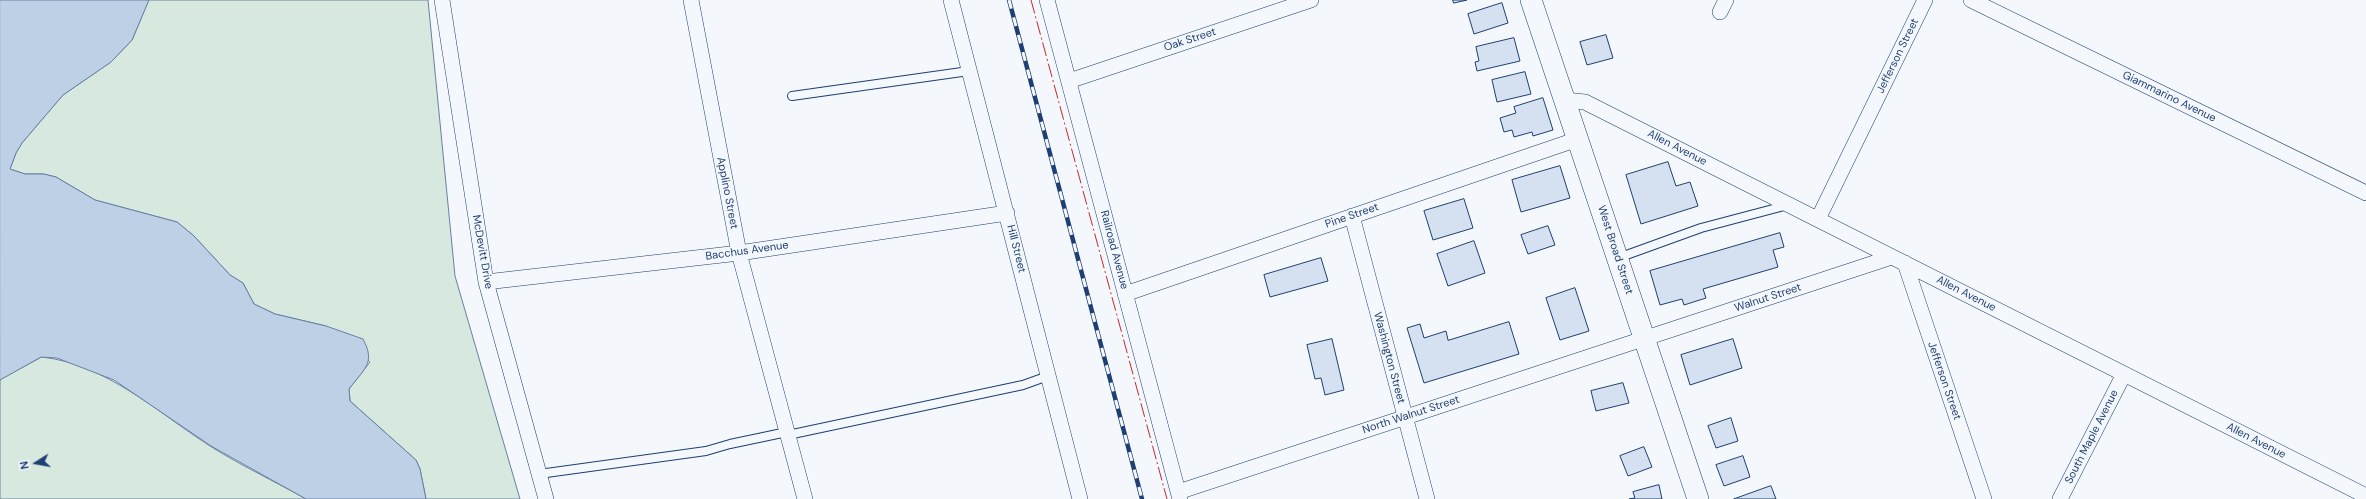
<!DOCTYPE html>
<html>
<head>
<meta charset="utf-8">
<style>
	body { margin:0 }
	#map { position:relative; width:2366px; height:499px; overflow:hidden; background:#f4f7fb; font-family:"DM Sans",sans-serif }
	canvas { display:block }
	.north { position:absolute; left:16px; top:443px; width:40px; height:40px; -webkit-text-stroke:3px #f4f7fb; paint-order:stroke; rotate:259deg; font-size:11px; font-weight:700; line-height:16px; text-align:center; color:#1d3f73 }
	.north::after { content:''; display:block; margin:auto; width:14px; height:18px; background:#1d3f73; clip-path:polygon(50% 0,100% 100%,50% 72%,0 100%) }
</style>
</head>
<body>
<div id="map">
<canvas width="2366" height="499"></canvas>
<div class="north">N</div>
</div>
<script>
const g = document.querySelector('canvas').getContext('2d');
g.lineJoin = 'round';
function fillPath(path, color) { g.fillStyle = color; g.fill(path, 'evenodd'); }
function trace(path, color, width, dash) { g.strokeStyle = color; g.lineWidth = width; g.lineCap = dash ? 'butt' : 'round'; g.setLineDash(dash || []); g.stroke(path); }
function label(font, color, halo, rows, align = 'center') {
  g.font = font + ' "DM Sans",sans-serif'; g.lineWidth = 3; g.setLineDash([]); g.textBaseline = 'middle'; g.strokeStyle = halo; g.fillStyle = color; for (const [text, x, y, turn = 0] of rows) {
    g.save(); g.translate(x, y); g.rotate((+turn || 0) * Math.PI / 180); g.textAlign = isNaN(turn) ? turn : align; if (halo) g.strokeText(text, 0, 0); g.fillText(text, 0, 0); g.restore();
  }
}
const green = new Path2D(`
	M149 0H428L455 276 520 499H426L420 469 416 460 350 401 349 389 370 362 326 326 275 314 254 304 243 283 230 275 194 236 177 222 95 200 56 177 43 174H25L10 169 16 153 22 143 63 95 111 62 132 40Z
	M42 357C106 364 157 412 210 446 240 465 274 481 306 499H0V380Z`);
const water = new Path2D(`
	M0 0H149L132 40 111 62 63 95 22 143 16 153 10 169 25 174H44L56 177 95 200 177 222 194 236 230 275 243 283 254 304 275 314 326 326 363 339C376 363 364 369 349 389L350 401 416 460 420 469 426 499H306L211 446 114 380 57 358 41 357 0 380Z`);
const building = new Path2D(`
	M1453 0H1467L1454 3Z
	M1502 3 1508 23 1474 34 1468 14Z
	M1606 35 1613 58 1587 65 1580 42Z
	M1514 38 1520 61 1477 71 1475 62 1479 61 1476 47Z
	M1525 72 1531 94 1497 102 1492 80Z
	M1543 98 1553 130 1533 136 1532 132 1514 137 1512 130 1504 132 1500 118 1516 113 1514 107Z
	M1668 162 1676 186 1690 182 1698 206 1641 224 1626 175Z
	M1560 166 1570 198 1521 212 1512 180Z
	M1464 199 1473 228 1433 240 1424 211Z
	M1548 226 1555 245 1528 254 1521 235Z
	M1780 233 1784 247 1773 250 1778 267 1703 289 1706 298 1684 305 1682 299 1660 305 1650 271Z
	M1474 241 1485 273 1448 286 1437 254Z
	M1321 258 1328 281 1270 297 1264 275Z
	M1575 288 1589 331 1560 340 1546 298Z
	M1509 322 1519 354 1424 383 1407 328 1420 324 1424 338 1446 331 1448 340Z
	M1332 339 1344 390 1325 395 1321 378 1315 379 1307 345Z
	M1733 339 1742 368 1690 385 1681 355Z
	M1623 383 1629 403 1596 411 1591 391Z
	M1731 418 1738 441 1716 448 1708 426Z
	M1644 447 1652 467 1628 476 1620 456Z
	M1743 456 1750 477 1724 486 1716 465Z
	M1659 485 1662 499H1629L1635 498 1633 492Z
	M1771 486 1776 499H1734Z`);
const service = new Path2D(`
	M792 96 969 71
	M1618 258 1701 228 1788 205
	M788 435 1023 385 1048 376
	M539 474 706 451 730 444 787 432`);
const minor = new Path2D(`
	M442 0 486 282 546 499
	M691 0 739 253 805 499
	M951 0 1080 499
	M1047 0 1180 499
	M1971 0 2366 193
	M1720 12 1726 0
	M1069 81 1311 0
	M1565 100 1585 102 2366 496
	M1352 216 1427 499
	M1818 219 1925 0
	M1905 263 1984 499
	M486 282 739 253 1007 213
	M1125 294 1578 139
	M1178 492 1892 257
	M2060 499 2124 374`);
const secondary = new Path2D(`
	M1531 0 1698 499`);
const rail = new Path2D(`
	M1009 0 1142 499`);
const power = new Path2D(`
	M1031 0 1167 499`);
const streetNames = [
	["Oak Street",1190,40,-18],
	["Jefferson Street",1898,56,-64],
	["Giammarino Avenue",2169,97,26],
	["Allen Avenue",1677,148,27],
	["Applino Street",727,193,79],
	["Pine Street",1352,216,-19],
	["Hill Street",1016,249,76],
	["Railroad Avenue",1114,250,75],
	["West Broad Street",1615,250,72],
	["Bacchus Avenue",747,251,-8],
	["McDevitt Drive",482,252,80],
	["Allen Avenue",1966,294,27],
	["Walnut Street",1768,298,-18],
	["Washington Street",1389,358,75],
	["Jefferson Street",1944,381,71],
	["North Walnut Street",1411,415,-18],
	["South Maple Avenue",2092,437,-63],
	["Allen Avenue",2256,441,27]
];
fillPath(green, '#d7e8df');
trace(green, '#687fa3', 1);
fillPath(water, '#bed0e5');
trace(water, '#687fa3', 1);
fillPath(building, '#d5e0f0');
trace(building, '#1d3f73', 1);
trace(service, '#1d3f73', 10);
trace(minor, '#1d3f73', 16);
trace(secondary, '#1d3f73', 22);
trace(service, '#f4f7fb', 8);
trace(minor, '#f4f7fb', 15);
trace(secondary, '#f4f7fb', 21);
trace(rail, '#1d3f73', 4.5);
trace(rail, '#f4f7fb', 3, [9]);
trace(power, '#c62828', 1, [14, 3, 2, 3]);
label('11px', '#1d3f73', '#f4f7fb', streetNames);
</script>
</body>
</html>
